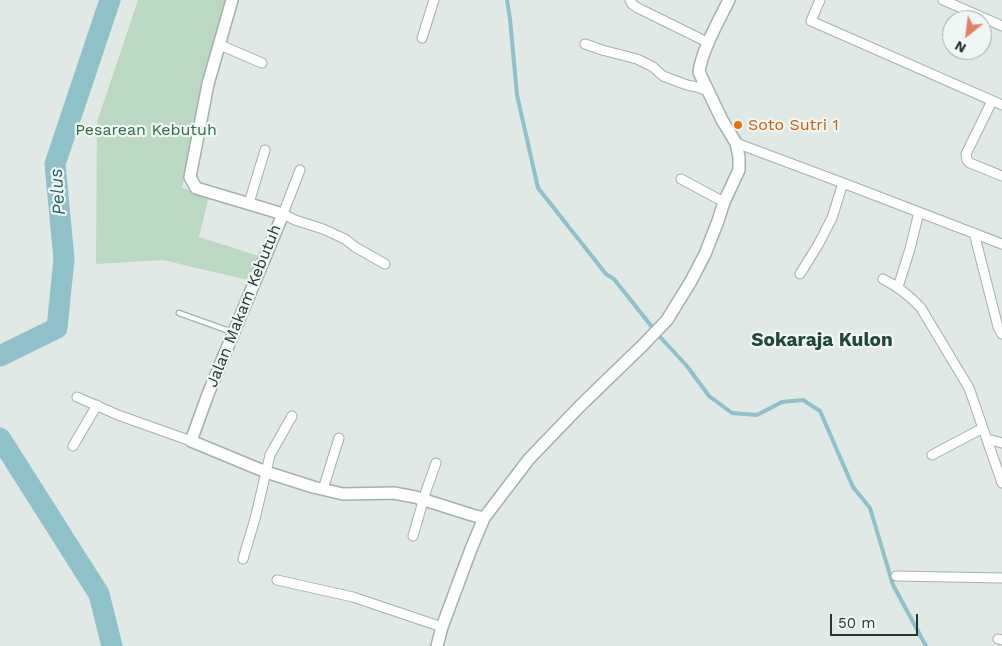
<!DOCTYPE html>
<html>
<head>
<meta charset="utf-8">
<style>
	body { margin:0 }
	#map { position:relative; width:1002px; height:646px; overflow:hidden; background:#e0e9e5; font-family:"Work Sans",sans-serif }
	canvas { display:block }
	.north { position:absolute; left:942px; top:10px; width:50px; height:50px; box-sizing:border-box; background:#f0f6f3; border:1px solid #9eaaa6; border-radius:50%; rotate:209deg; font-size:14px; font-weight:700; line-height:20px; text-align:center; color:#233832 }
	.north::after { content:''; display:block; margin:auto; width:18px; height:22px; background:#e28165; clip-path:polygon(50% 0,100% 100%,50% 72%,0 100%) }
	.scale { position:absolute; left:830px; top:614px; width:88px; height:22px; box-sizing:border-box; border:2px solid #233832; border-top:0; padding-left:6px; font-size:15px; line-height:18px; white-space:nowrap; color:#233832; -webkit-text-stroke:4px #f0f6f3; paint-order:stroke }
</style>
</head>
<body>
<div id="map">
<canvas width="1002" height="646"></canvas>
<div class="north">N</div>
<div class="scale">50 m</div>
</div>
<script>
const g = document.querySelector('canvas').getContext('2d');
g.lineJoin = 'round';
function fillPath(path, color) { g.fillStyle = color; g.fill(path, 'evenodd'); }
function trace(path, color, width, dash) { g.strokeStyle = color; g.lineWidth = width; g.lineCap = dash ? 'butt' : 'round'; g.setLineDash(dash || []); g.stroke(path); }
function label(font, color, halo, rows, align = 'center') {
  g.font = font + ' "Work Sans",sans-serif'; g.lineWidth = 4.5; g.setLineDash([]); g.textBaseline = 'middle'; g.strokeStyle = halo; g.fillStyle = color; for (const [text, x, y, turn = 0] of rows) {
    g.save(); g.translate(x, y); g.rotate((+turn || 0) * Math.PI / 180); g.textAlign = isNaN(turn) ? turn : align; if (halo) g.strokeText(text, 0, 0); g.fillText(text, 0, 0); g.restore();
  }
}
const green = new Path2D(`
	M138 0H228L215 44 182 188 209 196 199 237 262 257 252 281 163 260 96 264 97 122Z`);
const stream = new Path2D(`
	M507 0 510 19 517 95 538 188 606 274 614 279 660 337 687 366 709 396 732 413 757 415 782 402 803 400 820 411 853 487 870 508 893 585 926 646`);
const river = new Path2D(`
	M0 356 57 328 64 259 55 164 110 0
	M0 438 99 594 112 646`);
const service = new Path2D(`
	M179 313 232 332`);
const minor = new Path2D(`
	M630 0 632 4 638 8 709 43
	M820 0 811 21 1002 105
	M943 0 1002 26
	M422 38 434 0
	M585 44 602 50 637 59 653 67 663 76 687 85 697 87 708 91
	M220 45 262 63
	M992 101 966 154 967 160 970 163 1002 176
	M736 143 843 183 1002 244
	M300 170 283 214 295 220 323 229 345 239 355 247 385 264
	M681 179 724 202
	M249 203 265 150
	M974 233 998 327 1002 334
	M800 274 818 245 832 218 843 183
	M883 279C899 287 909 295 921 308L969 388 1002 483
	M898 287 910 249 919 212
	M77 397 118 415 191 441
	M987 439 1002 443
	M73 446 97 405
	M932 455 983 428
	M323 489 339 438
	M413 536 426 491 436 463
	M243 559 255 519 270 455 292 416
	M896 576 1002 578
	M277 580 353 597 442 627
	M998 639 1002 640`);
const tertiary = new Path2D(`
	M232 0 208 84 190 177 196 188 283 214 208 394 191 441 266 472 313 487 343 494 394 493 415 497 472 515 484 518
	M437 646 442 627 471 549 484 518 529 459 580 406 643 345 667 320 691 281 705 254 718 221 724 202 739 170V157L736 143 722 120 699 72C702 50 719 20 729 0`);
const markers = [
	[738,125,5,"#e8710a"]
];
const foodNames = [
	["Soto Sutri 1",748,125]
];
const parkNames = [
	["Pesarean Kebutuh",146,130]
];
const streetNames = [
	["Jalan Makam Kebutuh",244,306,-68]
];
const waterNames = [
	["Pelus",58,192,-94]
];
const quarterNames = [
	["Sokaraja Kulon",822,340]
];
fillPath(green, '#bbd8c2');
trace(stream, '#8ec1c9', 4);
trace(river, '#8ec1c9', 21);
trace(service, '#a4b0ac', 7);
trace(minor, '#a4b0ac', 11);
trace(tertiary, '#a4b0ac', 14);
trace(service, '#fff', 4.5);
trace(minor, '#fff', 9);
trace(tertiary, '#fff', 11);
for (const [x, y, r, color] of markers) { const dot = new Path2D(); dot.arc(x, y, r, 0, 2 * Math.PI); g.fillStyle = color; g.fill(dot); trace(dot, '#f0f6f3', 2); }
label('16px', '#c56008', '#f0f6f3', foodNames, 'left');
label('16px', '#316a46', '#f0f6f3', parkNames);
label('16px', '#233832', '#f0f6f3', streetNames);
label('italic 18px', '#24626d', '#f0f6f3', waterNames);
label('bold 19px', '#21473d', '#f0f6f3', quarterNames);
</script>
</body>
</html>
